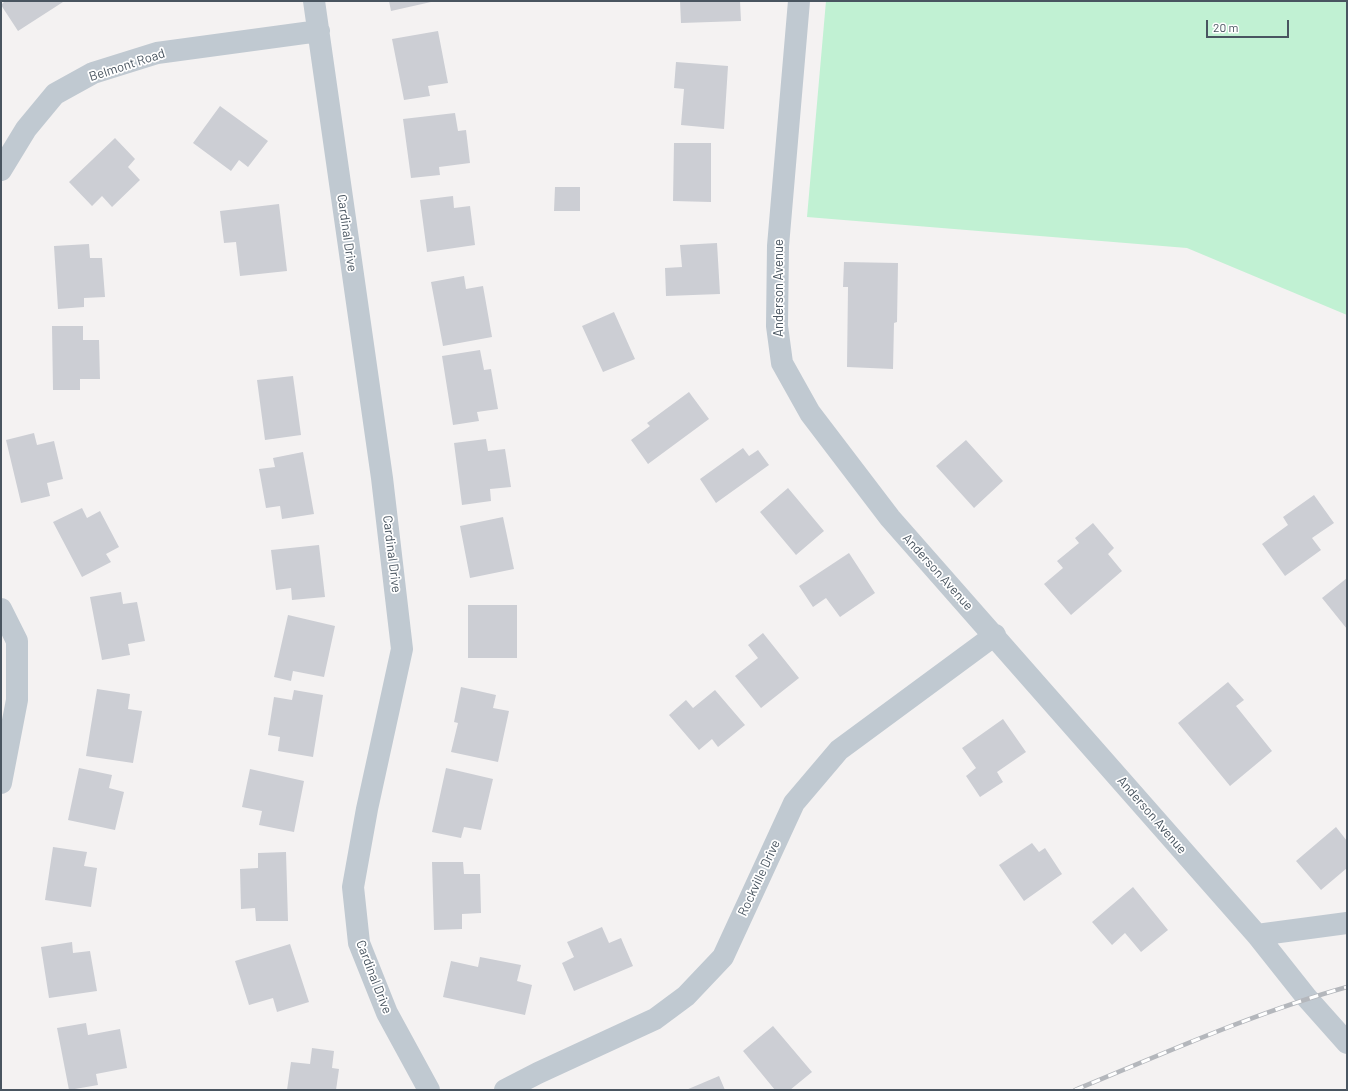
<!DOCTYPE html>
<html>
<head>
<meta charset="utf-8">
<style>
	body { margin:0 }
	#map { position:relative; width:1348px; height:1091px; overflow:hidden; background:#f4f2f2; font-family:Barlow,sans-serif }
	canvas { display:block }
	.frame { position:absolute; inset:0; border:2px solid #495560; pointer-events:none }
	.scale { position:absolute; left:1206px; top:20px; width:83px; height:18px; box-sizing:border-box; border:2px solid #495560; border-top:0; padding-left:5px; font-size:12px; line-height:14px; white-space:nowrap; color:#495560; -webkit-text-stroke:3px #fff; paint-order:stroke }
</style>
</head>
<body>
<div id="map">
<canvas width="1348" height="1091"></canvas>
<div class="frame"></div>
<div class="scale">20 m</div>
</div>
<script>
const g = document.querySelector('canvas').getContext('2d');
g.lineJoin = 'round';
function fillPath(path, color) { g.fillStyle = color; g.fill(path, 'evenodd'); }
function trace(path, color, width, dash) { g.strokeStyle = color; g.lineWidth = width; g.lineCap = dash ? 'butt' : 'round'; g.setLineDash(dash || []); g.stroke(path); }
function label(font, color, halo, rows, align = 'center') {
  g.font = font + ' Barlow,sans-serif'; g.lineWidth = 3.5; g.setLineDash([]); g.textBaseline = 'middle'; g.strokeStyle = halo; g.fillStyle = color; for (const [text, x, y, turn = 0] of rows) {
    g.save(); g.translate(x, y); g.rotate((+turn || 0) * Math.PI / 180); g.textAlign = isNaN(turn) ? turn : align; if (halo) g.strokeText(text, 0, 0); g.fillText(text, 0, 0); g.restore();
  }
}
const green = new Path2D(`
	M826 1H1347V315L1187 248 807 217Z`);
const building = new Path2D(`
	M5 1H62L63 2 18 31 1 5Z
	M389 1H431V2L391 11Z
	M680 1H740L741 21 681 23Z
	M438 31 448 83 428 86 430 96 404 100 392 39Z
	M676 62 728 66 724 129 681 125 684 89 674 88Z
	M220 106 268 141 248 167 239 160 231 171 193 143Z
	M455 113 458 131 466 130 470 163 439 167 440 175 411 178 403 119Z
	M115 138 135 159 128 167 140 180 112 207 102 196 92 206 69 182Z
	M674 143H711V202L673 201Z
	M555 187H580V211H554Z
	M453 196 454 208 470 206 475 245 427 252 420 200Z
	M279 204 287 271 240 276 236 242 224 243 220 211Z
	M717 243 720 294 666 296 665 268 682 267 680 245Z
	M89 244 90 258H102L105 297 84 298V307L58 309 54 246Z
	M844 262 898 263 897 322 894 323 893 369 847 367 848 287H843Z
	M464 276 466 289 483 286 492 337 443 346 431 282Z
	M614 312 635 359 603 372 582 326Z
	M52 326H83V340H99L100 379H80V390H53Z
	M480 350 484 370 491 369 498 409 477 412 479 421 453 425 442 356Z
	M293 376 301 435 265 440 257 380Z
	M689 392 709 419 648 464 631 440 650 426 647 423Z
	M34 433 37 445 54 441 63 479 47 483 50 496 21 503 6 440Z
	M486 439 488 451 505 449 511 487 490 489 491 501 462 505 454 443Z
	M966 440 1003 481 974 508 936 466Z
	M743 448 749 456 758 450 769 465 716 503 700 479Z
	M303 452 314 514 282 519 280 506 266 508 259 469 275 467 273 458Z
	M788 488 824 531 796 555 760 512Z
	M1314 495 1334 523 1312 538 1321 550 1285 576 1262 544 1288 525 1283 517Z
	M82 508 87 518 100 511 119 547 106 554 111 562 82 577 53 522Z
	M503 517 514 569 470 578 460 526Z
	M1093 523 1114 548 1108 554 1122 571 1071 615 1044 584 1063 568 1057 561 1079 543 1075 538Z
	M319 545 325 597 292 600 291 588 276 590 271 550Z
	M849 553 875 593 840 617 826 598 813 607 799 586Z
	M1347 578V629L1322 598Z
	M121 592 123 604 137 602 145 641 128 644 130 655 102 660 90 597Z
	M468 605H517V658H468Z
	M288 615 335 626 324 677 293 671 291 681 274 677Z
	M763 633 799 678 761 708 735 676 758 658 748 645Z
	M1228 682 1244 700 1236 706 1272 751 1230 786 1178 723Z
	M461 687 496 695 493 708 509 711 498 762 451 752 458 723 454 722Z
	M97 689 130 694 128 709 142 711 133 763 86 756Z
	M294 690 323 695 313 757 278 751 280 737 268 735 274 697 292 700Z
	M715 690 745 725 718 747 712 739 699 750 669 715 686 700 693 708Z
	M1003 719 1026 752 997 772 1003 782 980 797 966 776 976 768 962 748Z
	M79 768 112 775 109 788 124 792 115 830 68 820Z
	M446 768 493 779 481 830 464 827 461 838 432 832Z
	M250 769 304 781 294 832 259 825 262 811 242 807Z
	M1336 827 1347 841V868L1321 890 1296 861Z
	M1032 843 1039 852 1045 848 1062 874 1024 901 999 865Z
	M53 847 87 852 84 866 97 868 91 907 45 900Z
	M286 852 288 921H256L255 908 241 909 240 869 258 868V853Z
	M432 862H463L464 874H480L481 913 462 914V929L434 930Z
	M1133 887 1168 930 1141 952 1125 933 1112 945 1092 922Z
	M602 927 609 943 621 938 633 966 574 991 562 963 574 957 567 942Z
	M72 942 73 953 90 951 97 991 49 998 41 947Z
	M290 944 309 1002 277 1012 273 998 249 1005 235 961Z
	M480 957 521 965 517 981 532 985 525 1015 443 997 451 961 478 967Z
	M86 1023 88 1035 120 1029 127 1068 96 1074 98 1085 69 1090 57 1028Z
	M773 1026 812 1072 790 1090H775L743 1051Z
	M312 1048 334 1051 332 1068 339 1069 336 1090H287L291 1062 310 1064Z
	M719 1076 725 1090H686Z`);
const minor = new Path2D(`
	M314 1 382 478 402 649 367 809 353 887 359 943 387 1013 429 1090
	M799 1 778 246 777 326 782 363 810 413 890 518 1257 935 1307 998 1347 1043
	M1 170 26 129 55 94 93 73 157 53 319 31
	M1 609 17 641V700L1 783
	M1257 935 1347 923
	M505 1090 538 1073 655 1019 686 996 723 957 794 803 839 750 995 635`);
const rail = new Path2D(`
	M1075 1090C1165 1053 1254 1013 1347 987`);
const streetNames = [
	["Belmont Road",127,65,-18],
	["Cardinal Drive",347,233,82],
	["Anderson Avenue",779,288,-90],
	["Cardinal Drive",392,554,83],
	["Anderson Avenue",938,572,48],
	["Anderson Avenue",1152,815,49],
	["Rockville Drive",759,878,-65],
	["Cardinal Drive",374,977,69]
];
fillPath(green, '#c1f1d3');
fillPath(building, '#ccced4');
trace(minor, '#c0c9d1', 22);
trace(rail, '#b4b7bc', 4.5);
trace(rail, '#fff', 3, [9]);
label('13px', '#495560', '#fff', streetNames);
</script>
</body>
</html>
